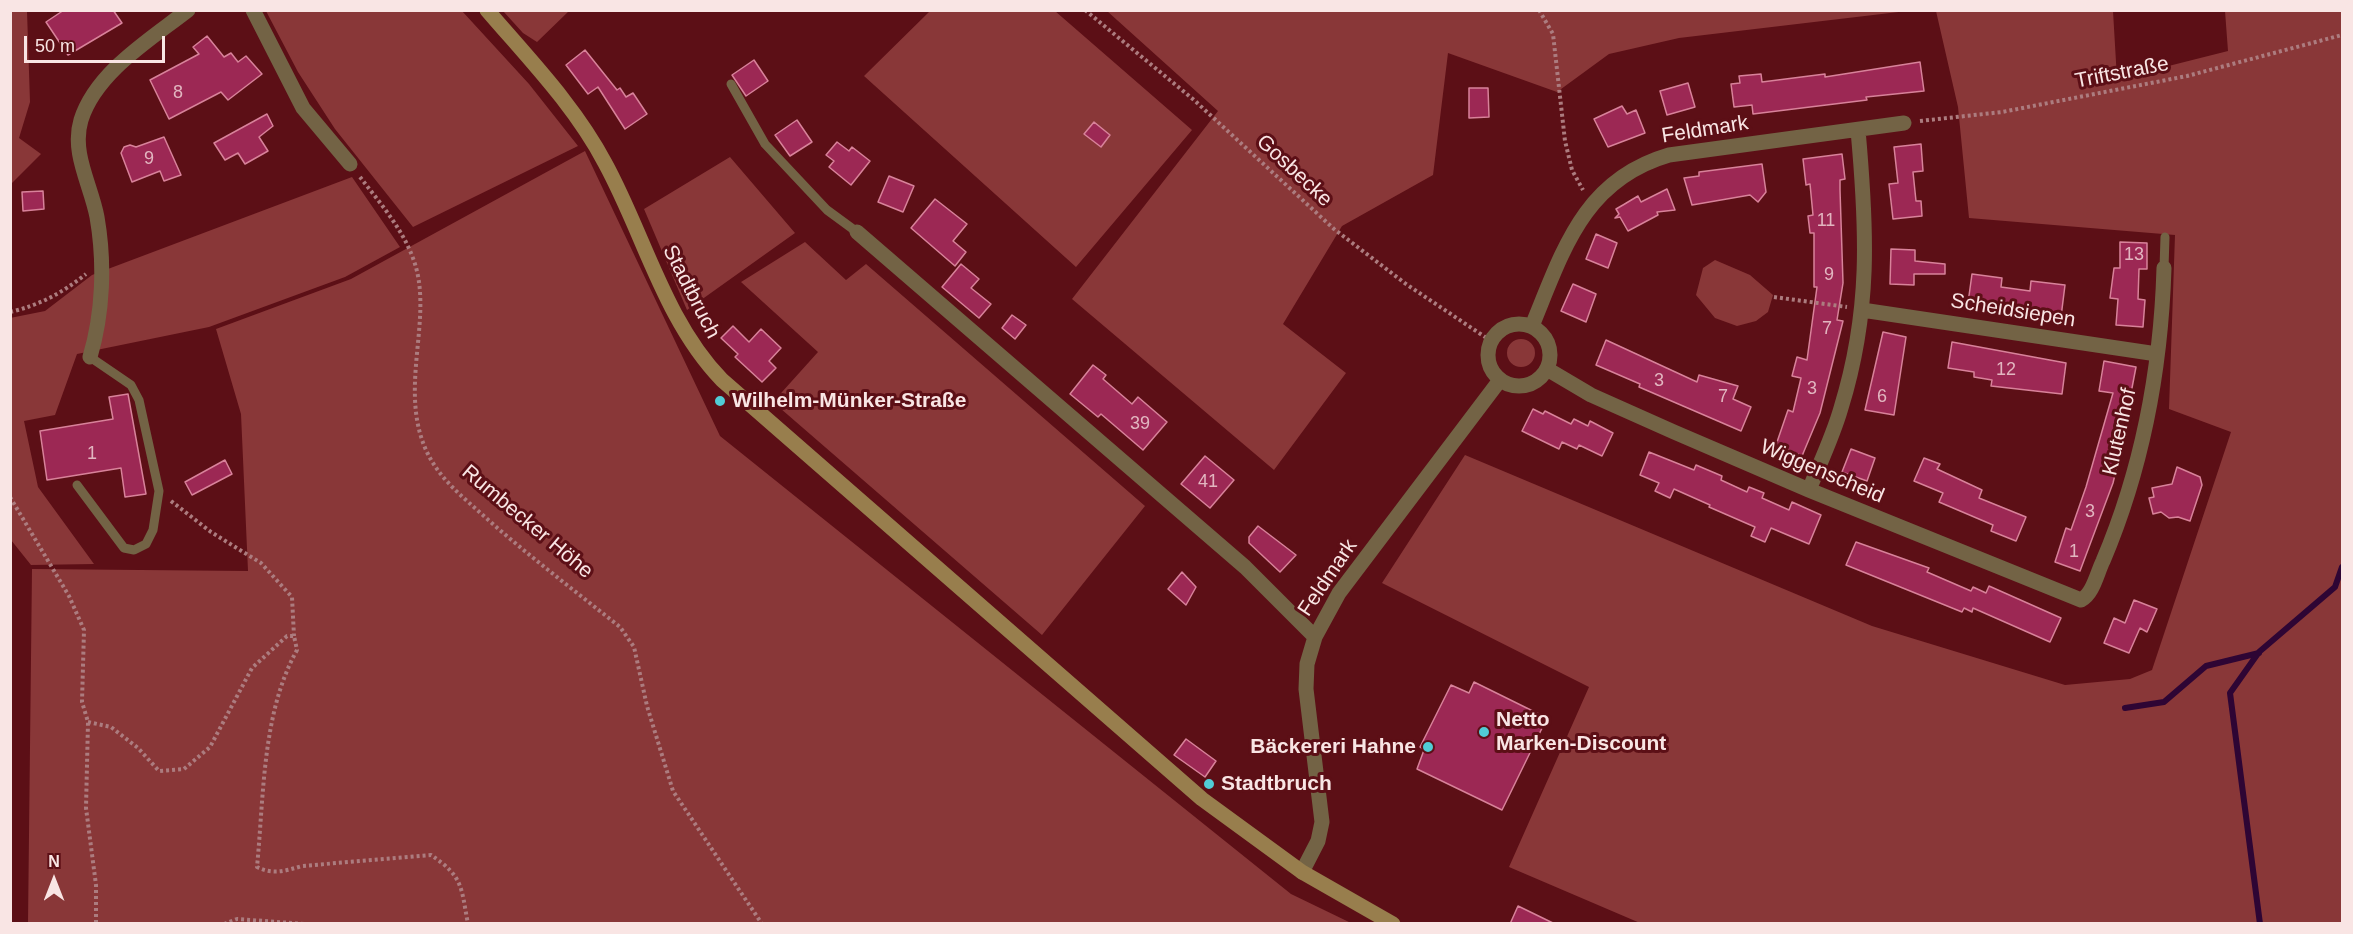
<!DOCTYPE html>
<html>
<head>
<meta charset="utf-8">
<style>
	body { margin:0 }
	#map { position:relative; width:2353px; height:934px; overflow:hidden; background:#5c0f16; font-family:Arial,sans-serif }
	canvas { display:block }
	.frame { position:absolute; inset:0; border:12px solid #f9e5e4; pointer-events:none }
	.north { position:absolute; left:24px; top:850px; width:60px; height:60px; -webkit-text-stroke:4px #5c0f16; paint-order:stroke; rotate:0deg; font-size:16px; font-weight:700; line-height:24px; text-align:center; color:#f9e5e4 }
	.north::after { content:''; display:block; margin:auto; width:21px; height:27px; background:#f9e5e4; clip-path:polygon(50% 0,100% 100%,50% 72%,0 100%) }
	.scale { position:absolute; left:24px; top:36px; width:141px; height:27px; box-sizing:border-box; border:3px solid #f9e5e4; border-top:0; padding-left:8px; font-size:18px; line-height:21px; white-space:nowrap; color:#f9e5e4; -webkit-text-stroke:4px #5c0f16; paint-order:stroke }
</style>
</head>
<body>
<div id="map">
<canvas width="2353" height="934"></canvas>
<div class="frame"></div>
<div class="north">N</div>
<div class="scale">50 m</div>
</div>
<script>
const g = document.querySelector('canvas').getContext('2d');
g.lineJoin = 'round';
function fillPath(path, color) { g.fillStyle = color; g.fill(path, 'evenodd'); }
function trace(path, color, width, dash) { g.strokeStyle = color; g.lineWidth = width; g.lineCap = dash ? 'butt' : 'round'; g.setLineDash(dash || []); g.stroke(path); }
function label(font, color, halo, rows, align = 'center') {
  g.font = font + ' Arial,sans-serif'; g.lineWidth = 6; g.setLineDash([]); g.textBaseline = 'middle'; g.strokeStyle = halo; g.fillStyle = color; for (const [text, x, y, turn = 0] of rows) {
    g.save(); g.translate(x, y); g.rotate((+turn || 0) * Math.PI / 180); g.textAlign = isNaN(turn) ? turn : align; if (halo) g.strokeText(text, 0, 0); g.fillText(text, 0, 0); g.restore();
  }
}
const green = new Path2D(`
	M11 10 27 11 30 102 19 138 41 154 11 184Z
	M266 11H462L529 84 578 146 413 227 335 129 298 72Z
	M503 11H569L537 42 523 33Z
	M930 11H1055L1192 130 1076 267 864 76Z
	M1107 11H1907L1679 38 1609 54 1557 92 1448 53 1433 175 1342 226 1283 324 1346 373 1274 470 1072 299 1218 111Z
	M1936 11H2113L2117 79 2228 51 2225 11H2342V923H1640L1509 867 1589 687 1382 583 1465 455 1872 626 2065 685 2130 679 2152 670 2231 432 2169 409 2175 235 1969 218 1958 107Z
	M585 151 720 436 1291 894 1351 923H28L32 569 248 571 241 414 216 329 351 279Z
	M730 157 795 233 687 310 644 209Z
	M352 177 400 247 345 277 209 327 77 354 55 415 24 421 38 487 94 564 31 565 11 540 10 318 45 311 92 275Z
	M805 242 846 280 866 264 1145 506 1042 635 773 402 818 352 741 282Z
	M1715 260 1750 275 1773 295 1768 312 1756 321 1737 326 1715 318 1696 295 1703 268Z
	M1507 353a14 14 0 1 1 28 0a14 14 0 1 1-28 0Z`);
const stream = new Path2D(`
	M2125 708 2164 702 2206 666 2259 653
	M2260 924 2230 693 2259 652 2335 587 2342 567`);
const building = new Path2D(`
	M64 10H113L122 23 68 55 46 22Z
	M207 36 224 57 231 53 238 62 246 56 262 74 228 100 221 92 169 119 150 80 199 54 193 47Z
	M585 50 617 90 620 88 626 97 633 93 647 114 625 129 598 87 588 94 566 65Z
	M754 60 768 81 746 96 732 75Z
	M1920 62 1924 91 1866 97 1867 100 1753 114 1752 105 1734 107 1731 84 1740 83 1739 76 1761 74 1762 82 1825 74V77Z
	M1688 83 1695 107 1667 115 1660 91Z
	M1469 88H1488L1489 117 1469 118Z
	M1622 106 1627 114 1636 110 1645 133 1608 147 1594 119Z
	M267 114 273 126 259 137 268 151 245 164 238 153 225 160 214 143Z
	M797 120 812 142 790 156 775 135Z
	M1094 122 1110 135 1101 147 1084 134Z
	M164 137 181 175 164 181 160 171 132 182 121 153 124 147 130 145 136 147Z
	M837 142 849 151 852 147 870 161 851 185 829 167 834 161 826 155Z
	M1921 144 1923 171 1913 172 1916 201H1921L1922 216 1893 219 1889 184 1898 183 1894 147Z
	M1842 154 1845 179 1840 180V190L1843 283 1837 320 1843 321 1820 413 1802 456 1776 445 1788 410 1793 412 1801 378 1792 376 1797 357 1807 360 1817 287H1814V233H1810L1808 216 1813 215 1810 184 1806 185 1803 159Z
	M1762 164 1766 192 1758 202 1750 195 1692 205 1684 178 1699 176V172Z
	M889 176 914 186 903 212 878 202Z
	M1667 189 1675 210 1657 212 1658 215 1628 231 1620 217 1615 218 1619 214 1616 209 1623 205 1638 196 1641 202Z
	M43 191 44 209 23 211 22 192Z
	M935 199 967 224 953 241 966 252 955 266 911 228Z
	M1596 234 1617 243 1608 268 1586 259Z
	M2120 242 2147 243V269H2139L2138 299 2145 300 2143 327 2116 325 2118 299 2110 298 2114 268H2120Z
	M1891 249 1915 250V261L1945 264V274H1914V285L1890 284Z
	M961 264 979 279 971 288 991 304 979 318 942 287Z
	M1972 274 2002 278 2001 287 2030 291 2031 281 2065 285 2061 317 1968 303Z
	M1573 284 1596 294 1586 322 1561 311Z
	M1012 315 1026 325 1015 339 1002 328Z
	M733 326 749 342 761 329 781 348 769 361 776 368 762 382 735 357 738 354 721 338Z
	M1883 332 1906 337 1894 415 1865 410Z
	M1606 340 1697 382 1699 375 1738 386 1733 399 1751 407 1741 431 1639 387 1640 384 1596 365Z
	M1952 342 2066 363 2062 394 1991 386 1992 380 1974 377V372L1948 368Z
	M2104 361 2136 367 2127 414 2129 415 2113 483 2080 571 2055 562 2066 528 2071 530 2086 487 2113 393 2099 391Z
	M1093 365 1106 375 1103 379 1132 404 1138 397 1167 422 1143 450 1101 414 1098 417 1070 394Z
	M128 394 146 494 125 497 121 468 47 480 40 431 113 419 109 397Z
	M1533 409 1543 414 1545 411 1571 424 1574 419 1588 426 1590 421 1613 433 1602 456 1579 445 1577 449 1562 442 1559 449 1522 431Z
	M1851 449 1875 458 1867 481 1842 472Z
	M1649 452 1694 470 1696 465 1722 476 1721 480 1747 492 1749 487 1764 493 1762 498 1789 510 1792 502 1821 515 1809 544 1771 528 1765 542 1751 536 1755 527 1709 507 1710 505 1674 489 1670 498 1655 491 1659 483 1640 475Z
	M1205 456 1234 480 1210 508 1181 484Z
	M1924 458 1940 464 1937 469 1982 490 1979 498 2026 517 2016 541 1991 531 1993 525 1939 502 1943 493 1914 481Z
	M225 460 232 474 192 495 185 482Z
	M2177 467 2200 477 2202 485 2190 521 2178 517 2169 518 2161 512 2153 514 2149 498 2154 497 2152 488 2172 484Z
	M1258 526 1296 555 1280 572 1249 543V537Z
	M1856 542 1929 568 1927 572 1971 591 1973 587 1986 593 1989 586 2061 618 2050 642 1973 608 1972 612 1964 608 1962 612 1846 565Z
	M1182 572 1196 587 1186 605 1168 589Z
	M2134 600 2157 609 2147 632 2140 628 2129 653 2104 643 2114 618 2125 623Z
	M1474 682 1547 718 1502 810 1417 769 1424 750 1420 747 1451 685 1469 693Z
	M1186 739 1216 761 1205 777 1174 755Z
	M1518 906 1555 924H1510Z`);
const path = new Path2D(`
	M1085 10 1194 100 1334 229 1406 284 1491 341
	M1539 10 1553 34 1565 141 1572 170 1583 190
	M1920 121 2002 112 2187 76 2342 35
	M360 177C380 203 403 229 414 261 434 318 398 387 426 450 439 479 463 497 486 518 529 556 575 591 620 627L634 647 647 706 673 791 762 924
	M1774 297 1847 307
	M10 312C40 305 62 293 86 274
	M10 497 69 596 84 630 82 702 88 722 86 808 96 885V924
	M171 501 211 532 261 563 292 597 294 636
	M88 722 111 727 138 748 159 771 184 769 210 747 252 668 287 636H294L297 650C262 713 264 795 257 867 273 875 285 871 302 866L431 855C464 877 461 888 468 924
	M224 924 237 919 305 924`);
const lane = new Path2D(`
	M731 84 765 144 827 210 857 232
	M2164 268 2165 237
	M77 485 124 548 134 550 146 544 153 530 159 491 139 400 131 385 90 357`);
const street = new Path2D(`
	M253 10 303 108 350 164
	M857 232 1245 567 1315 637
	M1862 310 2157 354
	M1488 355a31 31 0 1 1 62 0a31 31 0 1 1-62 0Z
	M1532 326C1563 251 1583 180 1669 155L1904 123
	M90 357C103 313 105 263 97 217 91 185 71 153 81 120 96 72 151 39 188 10
	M1547 369 1591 395 1674 432 1809 490 2081 600C2093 594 2097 573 2103 561 2142 469 2161 368 2164 268
	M1809 490C1820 463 1833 436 1841 408 1871 311 1867 230 1858 130
	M1302 872 1318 841 1322 822 1306 689 1307 664 1315 637 1339 593 1500 380`);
const secondary = new Path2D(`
	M487 10C529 59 575 106 605 163 644 234 664 320 722 380L1202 799 1302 872 1393 924`);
const markers = [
	[720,401,6,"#51ccd5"],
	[1484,732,6,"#51ccd5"],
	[1428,747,6,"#51ccd5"],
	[1209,784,6,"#51ccd5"]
];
const numberNames = [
	["8",178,93],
	["9",149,159],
	["11",1826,221],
	["13",2134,255],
	["9",1829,275],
	["7",1827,329],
	["12",2006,370],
	["3",1659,381],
	["3",1812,389],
	["7",1723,397],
	["6",1882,397],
	["39",1140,424],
	["1",92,454],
	["41",1208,482],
	["3",2090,512],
	["1",2074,552]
];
const streetNames = [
	["Triftstraße",2122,73,-11],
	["Feldmark",1705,130,-9],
	["Gosbecke",1294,171,43],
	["Stadtbruch",691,292,63],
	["Scheidsiepen",2013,311,9],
	["Klutenhof",2120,432,-77],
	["Wiggenscheid",1822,472,23],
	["Rumbecker Höhe",527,522,40],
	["Feldmark",1328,578,-56]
];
const poiNames = [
	["Wilhelm-Münker-Straße",732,401],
	["Netto",1496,720],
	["Marken-Discount",1496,744],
	["Bäckereri Hahne",1416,747,"right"],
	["Stadtbruch",1221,784]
];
fillPath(green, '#893738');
trace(stream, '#2e0534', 6);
fillPath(building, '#9c2854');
trace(building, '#d8829a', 1.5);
trace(path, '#ac7c7f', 4, [3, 3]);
trace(lane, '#736345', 9);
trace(street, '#736345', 15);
trace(secondary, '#987e4d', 15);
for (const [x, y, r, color] of markers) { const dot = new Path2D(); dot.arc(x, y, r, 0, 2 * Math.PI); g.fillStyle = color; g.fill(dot); trace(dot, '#5c0f16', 2); }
label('18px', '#e2b6c0', null, numberNames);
label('21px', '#f9e5e4', '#5c0f16', streetNames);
label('bold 21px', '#f9e5e4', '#5c0f16', poiNames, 'left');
</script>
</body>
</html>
